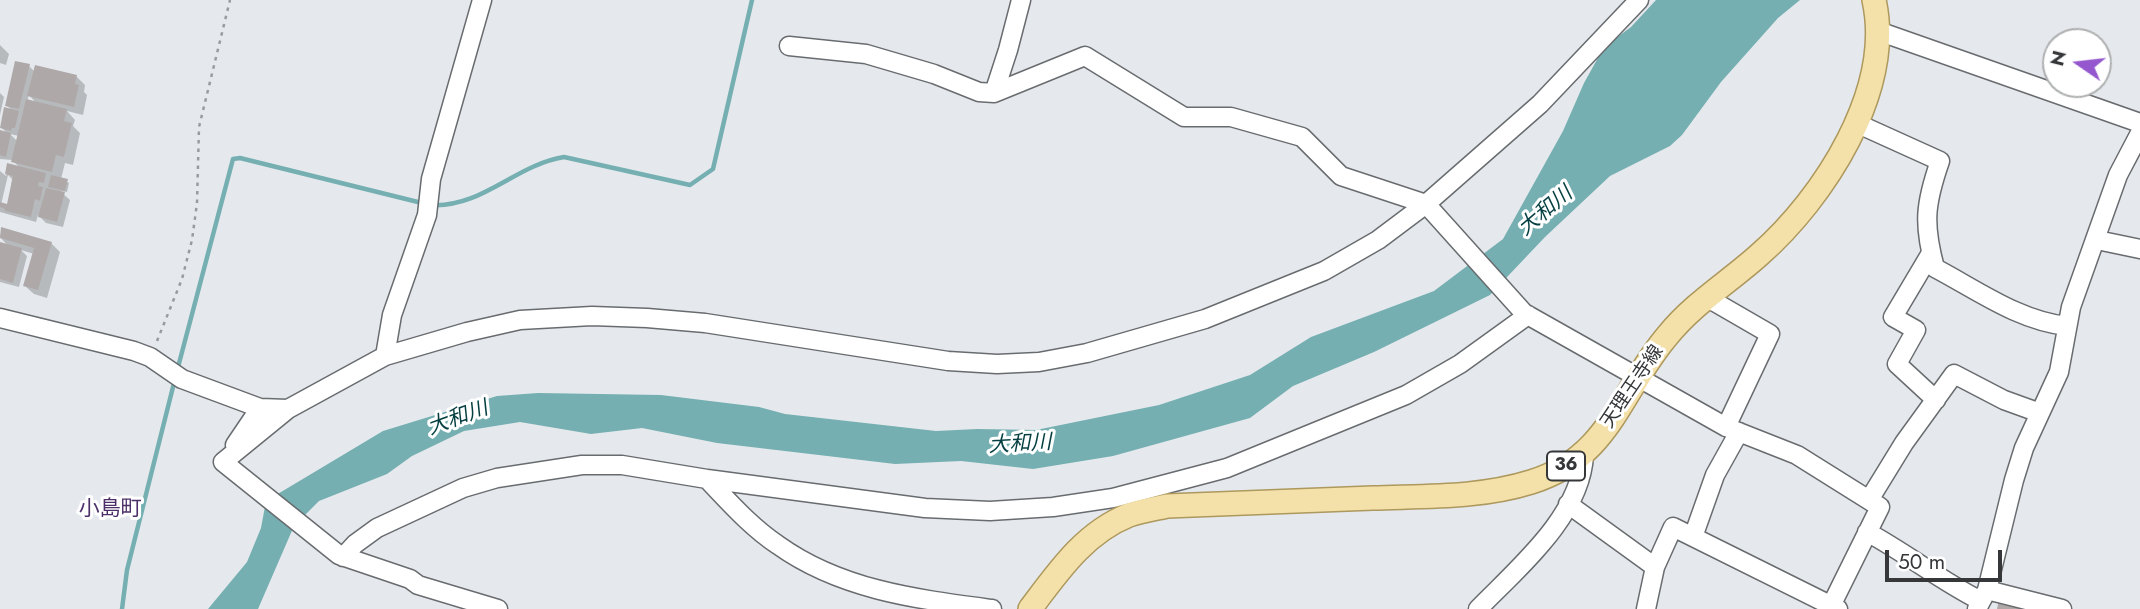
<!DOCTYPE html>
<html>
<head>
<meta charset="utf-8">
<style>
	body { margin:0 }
	#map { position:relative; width:2140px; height:609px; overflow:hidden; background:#e5e9ed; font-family:Jost,sans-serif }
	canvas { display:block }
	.north { position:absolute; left:2042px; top:28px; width:70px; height:70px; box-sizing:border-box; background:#fff; border:2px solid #aeafb0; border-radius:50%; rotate:284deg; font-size:19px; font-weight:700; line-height:28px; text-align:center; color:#353739 }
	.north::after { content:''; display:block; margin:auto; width:24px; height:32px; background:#9457ce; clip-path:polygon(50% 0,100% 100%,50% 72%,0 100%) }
	.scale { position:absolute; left:1885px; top:550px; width:117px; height:32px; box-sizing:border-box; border:4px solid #353739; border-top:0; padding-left:9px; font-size:21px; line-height:24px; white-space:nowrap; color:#353739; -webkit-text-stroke:5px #fff; paint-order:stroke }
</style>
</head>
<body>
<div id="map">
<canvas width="2140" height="609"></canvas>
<div class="north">N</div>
<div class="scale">50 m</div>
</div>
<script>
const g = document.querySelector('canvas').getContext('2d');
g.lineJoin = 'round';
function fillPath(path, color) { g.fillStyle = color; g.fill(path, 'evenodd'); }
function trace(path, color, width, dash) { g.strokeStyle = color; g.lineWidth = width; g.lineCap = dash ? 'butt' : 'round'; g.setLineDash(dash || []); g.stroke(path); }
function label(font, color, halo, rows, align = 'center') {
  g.font = font + ' Jost,"Noto Sans JP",sans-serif'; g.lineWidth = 6; g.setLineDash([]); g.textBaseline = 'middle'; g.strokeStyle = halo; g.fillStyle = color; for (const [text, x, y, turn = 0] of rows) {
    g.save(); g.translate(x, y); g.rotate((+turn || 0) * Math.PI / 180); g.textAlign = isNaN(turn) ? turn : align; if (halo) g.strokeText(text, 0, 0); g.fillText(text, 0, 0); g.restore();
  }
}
const water = new Path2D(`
	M1656 0H1800L1778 18 1721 82 1682 135 1670 146 1610 176 1545 237 1490 295 1374 352 1293 386 1250 418 1113 456 1033 469 961 461 895 464 717 443 642 428 591 434 520 422 464 431 412 456 387 474 319 501 294 526 258 609H208L247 562 261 528 266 501 383 431 497 396 538 393 661 395 759 407 785 414 936 431 977 429 1036 430 1159 405 1250 375 1311 337 1434 291 1503 239 1563 131 1584 83 1604 47 1631 27Z`);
const shadow = new Path2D(`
	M0 45 9 54 6 65 0 63Z
	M29 66 35 72 76 76 85 85 84 92 87 95 83 115 67 111 75 120 73 126 80 133 73 165 65 163 61 179 69 183 67 192 60 191 70 200 63 227 46 223 38 215 36 222 0 212V171L6 176 9 165 20 168 12 160 0 159V132L8 134 1 127 13 111 6 105ZM29 95 37 104 27 101ZM10 134 19 136 18 142ZM8 175 12 179 8 206 1 205Z
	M0 93 4 97 0 115Z
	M2 229 51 243 60 252 47 298 34 294 25 286 34 254 21 250 27 256 19 287 0 282V244L9 247 0 237Z`);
const stream = new Path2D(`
	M431 205C482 208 515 165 564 157L690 185 713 169 752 0
	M177 371 233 159 240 158 422 203
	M122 609 127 570 175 379`);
const building = new Path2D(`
	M15 61 30 64 19 109 5 106Z
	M35 65 77 75 75 84 79 85 74 107 27 96Z
	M26 99 67 109 64 121 72 123 64 157 56 155 52 172 11 162Z
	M4 107 19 111 15 128H12L11 131 0 128Z
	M0 130 11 133 6 157 0 155Z
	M7 163 46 173 44 183 39 182 38 186 43 187 40 201 35 199 31 217 5 211V209L0 207V202L7 204 13 176 5 174Z
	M51 175 68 179 65 191 48 187Z
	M46 188 65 192 57 222 38 217Z
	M1 227 52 242 38 290 23 286 34 248 0 238Z
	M0 242 22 248 13 283 0 279Z
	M1999 600 2029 609H1997Z`);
const path = new Path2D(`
	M157 341 182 279 192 240 197 203 199 127 230 0`);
const minor = new Path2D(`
	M1878 31 2140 123
	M789 46 866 54 934 74 979 92 994 93 1085 56 1184 117H1231L1302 137 1341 176 1426 204 1524 313 1726 427 1797 455 1880 507 1831 606
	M994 93 1008 50 1021 0
	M1856 123 1940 161C1925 204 1923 224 1935 268 1977 290 2019 321 2067 326
	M2097 240 2140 249
	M1931 253 1893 317 1916 330 1897 364 1936 400
	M1706 297 1770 334 1726 427
	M0 318 134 351 150 357 182 379 260 408 288 409
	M385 356 392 315 427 215 431 179 482 0
	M235 445 260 408
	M223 462 288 409 385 356 467 332 520 320 592 316 647 318 705 323 948 361 997 364 1039 362 1087 353 1205 319 1324 271 1378 240 1426 204 1540 104 1639 0
	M223 462 339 555 410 579 418 585 498 609
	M707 479C729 502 751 527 778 545 841 590 916 599 992 609
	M1869 500 1904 443 1954 374 2004 400 2040 413
	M1568 504 1655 567
	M1867 532C1906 553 1941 581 1981 601
	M1693 537 1715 475 1739 432
	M343 557 355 544 377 528 463 488 497 478 582 465H622L707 479 925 508 990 511 1053 507 1113 498 1227 468 1406 395 1460 364 1528 315
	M1987 590 2062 609
	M1478 609C1518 568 1581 516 1584 455
	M1646 609 1655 567 1673 527 1838 609
	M1977 609 1987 590 2014 480 2024 448 2059 372 2071 307 2118 175 2140 133`);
const major = new Path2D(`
	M1030 609C1058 572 1084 533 1129 515 1141 511 1154 509 1167 506 1235 504 1304 501 1373 498 1425 496 1480 498 1531 482 1610 458 1620 391 1668 335 1694 303 1729 282 1759 255 1824 198 1894 90 1874 0`);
const shields = [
	[1566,466,38]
];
const shieldNames = [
	["36",1566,466]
];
const streetNames = [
	["天理王寺線",1633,387,-56]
];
const waterNames = [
	["大和川",1546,212,-40],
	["大和川",458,419,-20],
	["大和川",1020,445,-3]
];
const neighbourhoodNames = [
	["小島町",110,510]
];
fillPath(water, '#75afb1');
fillPath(shadow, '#0003');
trace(stream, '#75afb1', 4.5);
fillPath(building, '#aea9a8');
trace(minor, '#686c6f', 21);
trace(major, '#ad985d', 26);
trace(path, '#989b9e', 2.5, [3.5, 5]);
trace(minor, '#fff', 18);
trace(major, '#f4e0a9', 23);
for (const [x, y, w] of shields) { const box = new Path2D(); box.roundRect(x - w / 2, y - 14.5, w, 29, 5); g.fillStyle = '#fff'; g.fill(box); trace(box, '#353739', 2); }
label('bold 18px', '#353739', null, shieldNames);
label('19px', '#353739', '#fff', streetNames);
label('italic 21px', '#053f41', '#fff', waterNames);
label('21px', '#4c2f69', '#fff', neighbourhoodNames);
</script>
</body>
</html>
